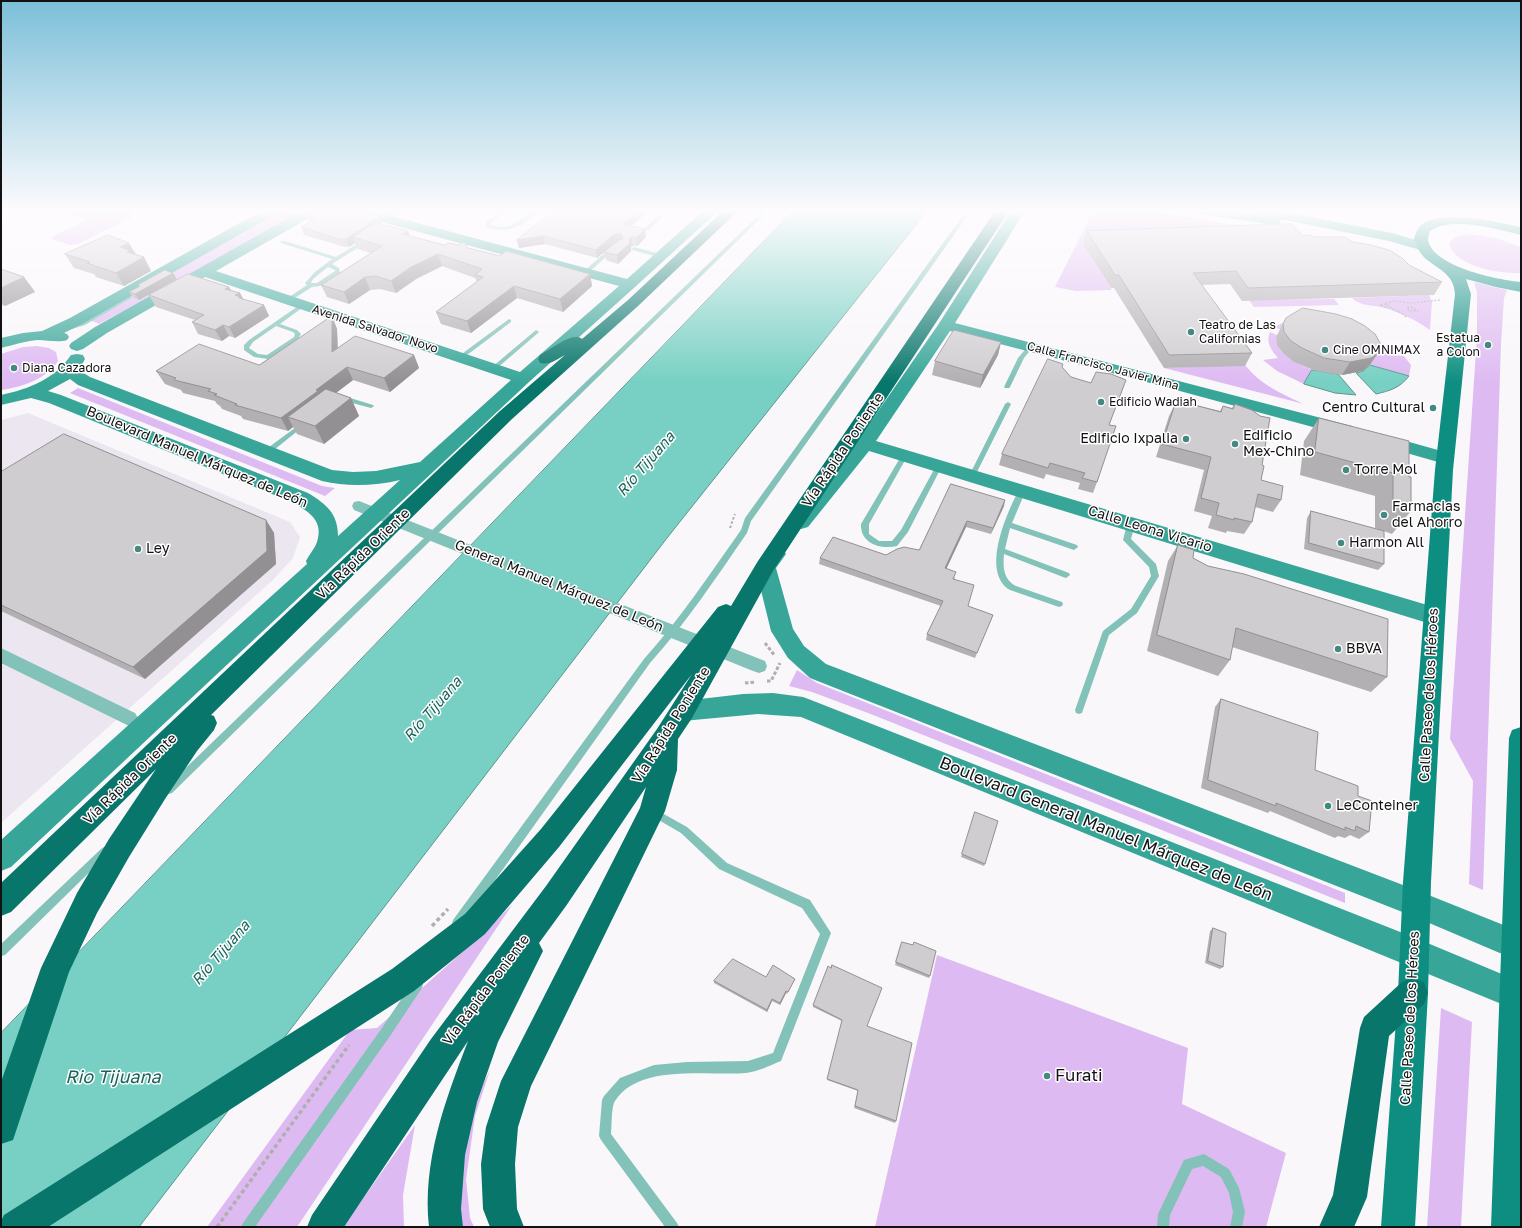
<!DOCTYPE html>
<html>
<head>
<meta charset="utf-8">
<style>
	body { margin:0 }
	#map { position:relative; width:1522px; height:1228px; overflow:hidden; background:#faf7fb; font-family:"Golos Text",sans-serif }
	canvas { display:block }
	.frame { position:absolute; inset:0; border:2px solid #121213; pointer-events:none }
</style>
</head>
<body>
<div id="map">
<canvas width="1522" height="1228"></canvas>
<div class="frame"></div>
</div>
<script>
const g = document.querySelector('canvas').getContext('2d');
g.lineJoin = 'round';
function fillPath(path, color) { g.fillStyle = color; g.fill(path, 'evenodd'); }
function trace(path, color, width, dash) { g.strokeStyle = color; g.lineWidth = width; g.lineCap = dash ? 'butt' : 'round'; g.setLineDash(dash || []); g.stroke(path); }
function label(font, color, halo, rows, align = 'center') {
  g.font = font + ' "Golos Text",sans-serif'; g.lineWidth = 3; g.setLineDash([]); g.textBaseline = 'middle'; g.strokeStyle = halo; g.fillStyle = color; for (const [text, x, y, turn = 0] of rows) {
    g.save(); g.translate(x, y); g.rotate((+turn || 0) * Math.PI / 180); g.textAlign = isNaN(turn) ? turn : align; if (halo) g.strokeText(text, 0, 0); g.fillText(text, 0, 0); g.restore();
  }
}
const built = new Path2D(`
	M28 413 290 522 300 537 293 558 273 580 1 823V420Z`);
const green = new Path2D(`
	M59 211H127L134 215 132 217 78 244 70 245 52 239V237L86 220Z
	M282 211H305L194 273 99 324 88 319Z
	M1093 211H1153L1287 234 1083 244 1112 290 1076 291 1055 287Z
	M1469 234 1496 238 1521 247V273C1500 274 1456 267 1449 244 1453 236 1460 235 1469 234Z
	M1474 282 1507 290 1504 298 1501 344 1483 890 1469 884 1473 781 1450 739 1477 336V292Z
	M1429 295 1432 302 1430 330C1416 320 1401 313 1385 308 1375 305 1359 306 1352 298Z
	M1334 299 1339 305 1254 307 1249 300Z
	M1289 320 1374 339 1384 348 1390 355 1404 356 1411 365 1409 376 1370 365 1274 327Z
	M1270 332 1277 335 1276 337C1279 355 1297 364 1313 370L1304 384 1277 371 1263 360 1278 358C1272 351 1265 342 1270 332Z
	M37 346 49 348 56 352 58 361C45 380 22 387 1 390V354L23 347Z
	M1245 365C1261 385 1282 394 1304 404L1164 368Z
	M78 388 322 486 335 488 325 496 70 393Z
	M797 670 817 683 1345 893V903L868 713 812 692 789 686Z
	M512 905 297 1227H207L350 1030 377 1028 476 940Z
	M937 955 1188 1048 1182 1104 1286 1153 1266 1227H875Z
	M1441 1008 1472 1022 1461 1227H1427Z
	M490 1070 475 1116 466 1179 470 1218 474 1227H461L455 1187 470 1111Z
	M415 1125 403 1195 404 1227H343Z`);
const water = new Path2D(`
	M793 211H927L667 538 139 1227H1V1033Z
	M1370 365 1409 376C1400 388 1389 391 1376 394L1356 373 1363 371Z
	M1312 370 1338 374 1356 395 1335 393 1304 384Z`);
const pathFar3 = new Path2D(`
	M1386 304 1380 305 1383 307H1388
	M1411 307 1418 311H1409L1407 308Z
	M1406 317C1400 310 1391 311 1386 303L1394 301 1412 303 1440 300`);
const pathFar2 = new Path2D(`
	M730 528 735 514`);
const pathFar1 = new Path2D(`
	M765 643 775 656
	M767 681H771L780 663
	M745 683 756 682`);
const path = new Path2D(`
	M432 926 448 909
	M217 1227 349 1045`);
const lane = new Path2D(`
	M277 211H283L269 220 265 219Z
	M501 211H506L491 223V225C518 234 521 211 539 211 523 226 508 234 486 227L487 221Z
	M663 211H668L649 230H645V228Z
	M763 211H768L172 793 169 794 166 793 164 790 166 787Z
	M966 211H971L751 521 747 533C716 578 686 623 650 663L461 928 457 929 453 928 452 924 453 920 644 659C680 619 710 574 741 530L745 518Z
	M365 239 368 241 367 242 332 264 339 268 340 273 320 286 312 287 290 301H286V299L307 285 305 283 315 272 332 259 281 243V241H285L336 257ZM328 267 335 270V271L317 283H311L313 279Z
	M634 247 664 255 665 256 662 258 632 250 631 249Z
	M610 248 615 249 588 273H584V271Z
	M128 296 133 297 85 325 72 329 69 327 81 323Z
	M301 304 306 305 280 324 297 330 301 334 298 339 268 359 254 357 244 350V345L249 340ZM276 326 293 332 295 334 294 337 267 355 258 354 249 348 253 342Z
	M509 319 511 320V322L463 358H459V356Z
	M536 330 539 332 538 333 496 369H492V367Z
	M1030 345 1033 347 1024 358 1010 387 1009 388H1005L1004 387 1018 358 1028 346Z
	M347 397 373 405 374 406 371 408 341 400 340 399 341 398Z
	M1008 402 1011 404 975 476 972 478H970L969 476 1005 404Z
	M303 422 306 424 305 425 269 454H265V450Z
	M903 453H907L908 455 869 524V534L879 541H892L901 530 937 464H939L942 466 908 532 897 546C880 550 860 543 861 524Z
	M1020 488H1022L1026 490 1012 523 1077 545 1078 547 1074 550 1010 528 1005 549 1069 573 1070 575 1066 578 1063 577 1004 554C1003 567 1003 579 1016 586L1062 602 1063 604 1062 606 1059 607 1010 590C980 572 1007 512 1020 488Z
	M1131 521 1135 524 1131 539 1156 564 1159 576 1137 613 1109 635 1083 710 1082 713 1079 714 1076 713 1075 710 1103 631 1131 609 1151 576 1149 567 1123 540 1127 524Z
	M653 808 687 827 727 863 810 900 831 933 781 1061C771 1065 757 1072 746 1073 707 1076 639 1063 615 1101 611 1107 612 1127 611 1134L677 1223 679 1227H665L601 1140 599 1136 602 1100 604 1096 620 1078 654 1065 687 1062 748 1061 773 1053 820 934 802 908 719 869 681 833 650 815 648 812 650 809Z
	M104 847 107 849 109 852 107 855 5 955 1 956V944L101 849Z
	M418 979 422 980 423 984 422 988 390 1036 255 1227H241L243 1223 382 1028 414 980Z
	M1204 1154 1229 1169 1239 1188 1245 1212 1242 1227H1230L1233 1212 1229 1193 1221 1177 1203 1166 1192 1169 1170 1215 1169 1227H1157L1158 1214 1184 1160Z`);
const street = new Path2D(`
	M359 501 765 661 767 666 765 671 759 673 753 671 354 510 352 506 354 502Z
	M1 648 135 713 138 718 135 723 129 726 123 723 1 663Z`);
const secondary = new Path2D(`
	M261 211H278L276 214 82 324 64 333 67 334 69 337 67 340C58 343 48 340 38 340 25 341 13 345 1 348V338L23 333 42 331 70 318Z
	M301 211H318L316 214 216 271 520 372 619 286 352 214 350 211H373L627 279 703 211H718L635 287 529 382 11 867 1 871V840L307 564 306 561C309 555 315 548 317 542 324 521 309 512 294 503L49 403 31 398 1 405V395C29 389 55 379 71 355L77 354 83 355 85 359 79 370 90 377 332 470 353 472 376 471 420 462 511 380 205 277 107 333 83 349 77 351 71 349 69 346 71 343 95 327ZM70 379 78 385 322 481C347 487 375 486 400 480L338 536C338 513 326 504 308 493L61 395 48 391Z
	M1011 211H1025L955 323 1352 426 1355 430 1352 434 1346 436 1154 384 950 331 876 441 1434 607 1442 610 1445 616 1442 622 1434 625 869 451 808 527 801 529 794 527 791 522 794 517 858 440 938 325Z
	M1199 211H1235L1256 214 1252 211H1281L1392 233 1429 244 1431 247 1429 250 1424 251 1389 241 1280 219 1281 221 1279 224 1274 225 1206 215 1201 214Z
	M1381 434 1452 454 1454 458 1452 462 1445 464 1375 444 1372 440 1375 436Z
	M776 546 783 549 786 554 776 568 793 629 804 646 826 664 1416 890 1521 932V962L1415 917 810 678 788 658 771 631 755 566 769 549Z
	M773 693 803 697 811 700 1413 937 1521 982V1012L801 717 758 714 683 721 674 718 671 711 674 704 683 701 743 694Z`);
const primary = new Path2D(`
	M1447 217 1482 219 1521 227V235C1496 229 1453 216 1430 231 1429 234 1428 237 1428 240 1433 267 1499 280 1521 282V292L1496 287 1466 279 1471 294 1453 470 1431 882 1428 993 1415 1227H1381L1398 993 1403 882 1435 470 1455 294C1454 276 1442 271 1430 262 1421 256 1417 248 1414 239 1419 220 1429 220 1447 217Z
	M1521 727V1227H1491L1509 738 1512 730Z`);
const highway = new Path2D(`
	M723 211H738L638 306 512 419 211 715 214 716 217 723 214 730 197 751 165 799 129 857 97 913 69 972 13 1140 1 1144V1082L41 968 77 893 109 839 156 769 11 912 1 916V883L500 411 565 355C556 360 550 365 540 363L538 359 540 355C550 350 573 331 582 339L628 300Z
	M995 211H1009L773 571 692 718 678 739 677 770 665 811 531 1086 518 1127 515 1164 517 1209 524 1227H490L483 1209 481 1164 486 1127 501 1081 640 808 646 787 566 906 539 943 543 951 498 1042 477 1102 465 1155 461 1209 463 1227H429C422 1162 445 1101 468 1041L344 1227H307L312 1215 431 1039 546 886 657 729 692 674 559 847 485 934 414 991 48 1227H1V1221L4 1215 392 969 465 914 541 829 718 607 726 604 731 606 758 561Z
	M1413 978 1424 982 1428 993 1424 1004 1389 1036 1367 1197 1354 1227H1319L1333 1195 1360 1028 1364 1017 1402 982Z`);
const wall = new Path2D(`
	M379 211H415L411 214 402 212 396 215Z
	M550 211H649L631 226 646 237 637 246H633L631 247V251L618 264 606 260 604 252 597 258 545 244 519 248 517 240 551 213Z
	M307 216 382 224 408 231 409 236 444 245 468 248 500 256 590 274 592 286 563 312 517 298 471 333 441 324 436 312 477 282 475 278 442 266 416 279 396 293 380 289 370 290 349 304 327 297 321 285 371 253 358 249 355 243 349 247H345L304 235 301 227 309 222Z
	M1087 231 1303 236 1353 242 1409 265 1442 282 1434 295 1242 301 1230 284 1202 285 1252 353 1245 366 1164 368 1114 288H1111L1083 244Z
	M65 254 136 255 144 257 151 271 124 286 96 277 94 274 74 268Z
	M1 269 24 277 35 292 5 306 1 305Z
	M177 279 139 300 134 298 129 292 139 287 138 285Z
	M229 287 231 290 240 293 243 299 264 305 269 316 235 338 229 336 222 341 198 334 192 322 195 320 156 307 149 295Z
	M332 316 337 329 338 348 414 355 419 368 390 392 353 380 336 393 351 398 359 416 324 444 297 434 293 427 288 431 243 419 241 416 222 409 220 406 217 404 215 401 183 393 181 390 165 384 156 371 259 365Z
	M1286 318 1378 353 1369 366 1363 371 1342 375 1316 371 1294 362 1284 354 1277 345 1276 337Z
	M1001 342 998 355 980 388 932 375 935 361Z
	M1062 367 1071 377 1109 425 1097 482 1093 493 1078 489 1080 483 1046 474 1044 479 999 465 1002 454Z
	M1183 402 1220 411 1223 406 1232 408 1235 404 1262 465 1261 480 1281 500 1273 512 1255 507 1252 522 1244 534 1227 531 1226 533 1208 528 1212 516 1194 511 1204 470 1156 457 1169 416 1175 404 1182 406Z
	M1319 418 1409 477 1411 511 1392 534 1375 528V496L1300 475 1304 441Z
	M1 472 266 520 274 533 276 564 145 679 1 611Z
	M951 484 1004 506 991 534 966 527 946 568 955 578 954 579 968 606 993 615 975 658 926 640 927 634 941 606 819 564 820 558 886 555 919 550Z
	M1311 511 1384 564 1378 570 1304 549 1307 518Z
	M1178 545 1193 558 1387 677 1371 692 1232 647 1230 660 1218 676 1147 651 1168 561Z
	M1221 699 1315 770 1358 796 1369 832 1359 839 1350 835 1345 838 1338 836 1335 838 1270 811 1268 813 1201 788 1215 707Z
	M975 812 985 864 984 866 961 857Z
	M1213 928 1223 967 1220 969 1205 963 1210 931Z
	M901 944 930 976 929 978 895 965Z
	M766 977 795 979 794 981 787 994 786 993 780 1005 772 1001 767 1012 714 983V981Z
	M813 1005 867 1026 896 1121 895 1123 854 1108 858 1091 827 1080 842 1021 813 1007Z`);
const shadedWall = new Path2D(`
	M394 211H402V212L396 215Z
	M410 211H415L411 214Z
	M638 211H649L624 232 623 224Z
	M380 216 382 224 373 230 372 226 368 225 371 233 353 237 355 243 349 247 346 239 367 224Z
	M645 229 646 237 637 246 636 238Z
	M408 231 412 243 403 234Z
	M621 233 622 242 614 244 597 258 596 250 613 235Z
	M543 236 545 244 519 248 517 240Z
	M632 237 633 246 631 247V251L618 264 617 255 629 239Z
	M129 243 137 256 144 257 151 271 124 286 116 273 120 247Z
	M438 254 442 266 416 279 396 293 391 281 411 267Z
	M173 273 177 279 139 300 135 294Z
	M590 274 592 286 563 312 560 299Z
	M24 277 35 292 5 306 1 301V288Z
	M365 277 370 290 349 304 344 292Z
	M514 286 517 298 471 333 467 321Z
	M229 287 235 298 225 289Z
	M240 293 246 304 235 295Z
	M264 305 269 316 235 338 229 327Z
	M332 316 337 329 338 365 332 352Z
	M223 325 229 336 222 341 215 330Z
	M1001 342 998 355 980 388 983 375Z
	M1378 353 1369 366 1363 371 1342 375 1350 362Z
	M414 355 419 368 390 392 384 378Z
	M347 367 353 380 324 402 288 417 293 427 288 431 281 418 316 390Z
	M351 398 359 416 324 444 315 426Z
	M1005 500 1004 506 991 534 993 528Z
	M266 520 274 533 276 564 145 679 133 667Z
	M967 521 966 527 944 574 945 568Z
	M786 991V993L780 1005V1003Z
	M772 999V1001L767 1012V1010Z`);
const building = new Path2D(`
	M316 211H360L380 216 367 224 372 226 368 225 346 239 342 240 301 227 315 218 307 216Z
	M553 211H638L623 224 645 229 636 238 632 237 629 239 630 243 617 255 604 252 619 240 623 239V236L621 233 613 235 596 250 543 236 517 240Z
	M373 222 408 231 403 234 444 245 448 243 459 245 464 242 468 248 500 256 506 251 590 274 560 299 514 286 467 321 436 312 483 277 475 275 482 269 438 254 411 267 391 281 376 276 365 277 344 292 321 285 382 246 353 237 373 224Z
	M1292 224 1303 236 1310 235 1314 237H1345L1353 242 1371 245 1389 250 1402 258 1409 265 1442 282 1248 288 1236 271 1193 273 1252 353 1169 355 1119 275H1115L1087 231Z
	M108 235 129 243 120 247 129 250 127 252 144 257 116 273 87 263 90 262 65 254Z
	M1 269 24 277 1 288Z
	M165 270 173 273 135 294 129 292 140 286 138 285Z
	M188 274 229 287 225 289 240 293 235 295 240 297 239 298 264 305 229 327 223 325 215 330 192 322 204 315 149 295Z
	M1303 308 1336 314 1352 319 1365 326 1375 334 1380 343V348L1378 353 1371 358 1350 362 1324 358 1302 348 1291 341 1284 332 1283 324 1286 318Z
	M332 316V352L355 336 414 355 384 378 347 367 316 390 318 391 281 418 235 405 237 404 214 395 217 394 208 391 211 389 174 380 176 378 156 371 199 344 259 365Z
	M954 330 1001 342 983 375 935 361Z
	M1048 359 1063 364 1062 367 1071 377 1091 383 1096 372 1111 374 1126 380 1109 425 1116 426 1097 482 1082 478 1085 473 1050 463 1048 468 1002 454Z
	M326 389 351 398 315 426 288 417Z
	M1183 402 1221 412 1223 406 1233 409 1235 404 1252 410 1260 416 1270 418 1262 465 1264 466 1261 480 1283 486 1281 500 1258 494 1252 522 1234 518V520L1216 515 1219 503 1201 498 1211 457 1162 444 1175 404 1182 406Z
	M1319 418 1409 441V477H1411V511L1393 505V473L1315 452Z
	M64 434 266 520 267 551 133 667 1 605V472Z
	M951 484 1005 500 993 528 967 521 945 568 956 572 953 579 974 585 968 606 993 615 977 653 927 634 943 601 820 558 833 537 886 555 897 549 904 547 919 550Z
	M1311 511 1384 531V564L1309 543Z
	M1178 545 1194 550 1193 558 1208 566 1244 574 1388 619 1387 677 1236 628 1230 660 1157 635Z
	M1221 699 1318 732 1315 770 1358 786V796L1372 801 1369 832 1356 826 1355 831 1345 827V830L1276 803V806L1208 780Z
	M975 812 998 821 985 864 962 854Z
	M1213 928 1226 933 1223 967 1208 961Z
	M902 942 913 945 914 942 936 951 930 976 896 962Z
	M733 959 766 977 773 965 795 979 788 992 786 991 780 1003 772 999 767 1010 714 981Z
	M832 965 882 988 867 1026 912 1043 896 1121 855 1106 858 1090 827 1079 842 1020 813 1005 828 966 831 968Z`);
const markers = [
	[1191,332,4,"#44897f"],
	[1488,345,4,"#44897f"],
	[1325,350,4,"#44897f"],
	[14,368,4,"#44897f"],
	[1101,402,4,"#44897f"],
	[1433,408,4,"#44897f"],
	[1186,439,4,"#44897f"],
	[1235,444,4,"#44897f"],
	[1346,470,4,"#44897f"],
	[1384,515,4,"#44897f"],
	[1341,543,4,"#44897f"],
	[138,549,4,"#44897f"],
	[1338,649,4,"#44897f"],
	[1328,806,4,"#44897f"],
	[1047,1076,4,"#44897f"]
];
const farPoinames = [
	["Teatro de Las",1199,325],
	["Californias",1199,339],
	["Estatua",1480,338,"right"],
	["a Colon",1480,352,"right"],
	["Cine OMNIMAX",1333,350],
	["Diana Cazadora",22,368],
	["Edificio Wadiah",1109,402]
];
const farStreetnames = [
	["Avenida Salvador Novo",375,329,18],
	["Calle Francisco Javier Mina",1103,366,15]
];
const poiNames = [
	["Centro Cultural",1425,408,"right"],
	["Edificio",1243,436],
	["Mex-Chino",1243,452],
	["Edificio Ixpalia",1178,439,"right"],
	["Torre Mol",1354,470],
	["Farmacias",1392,507],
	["del Ahorro",1392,523],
	["Harmon All",1349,543],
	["Ley",146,549],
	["BBVA",1346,649],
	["LeConteiner",1336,806]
];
const streetNames = [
	["Vía Rápida Poniente",843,450,-56],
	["Boulevard Manuel Márquez de León",197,457,23],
	["Calle Leona Vicario",1150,529,17],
	["Vía Rápida Oriente",363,554,-44],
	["General Manuel Márquez de León",559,586,22],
	["Calle Paseo de los Héroes",1429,695,-87],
	["Vía Rápida Poniente",671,725,-58],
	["Vía Rápida Oriente",130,779,-44],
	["Vía Rápida Poniente",486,990,-53],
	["Calle Paseo de los Héroes",1410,1018,-87]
];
const waterNames = [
	["Río Tijuana",646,464,-49],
	["Río Tijuana",433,709,-49],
	["Río Tijuana",221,953,-49]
];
const nearStreetnames = [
	["Boulevard General Manuel Márquez de León",1106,829,22]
];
const nearPoinames = [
	["Furati",1055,1076]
];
const nearWaternames = [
	["Rio Tijuana",113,1077]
];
fillPath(built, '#ece6f0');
fillPath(green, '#debaf2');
fillPath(water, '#77d0c3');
trace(water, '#59978e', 1);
trace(pathFar3, '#b0aeb1', 1.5, [2, 1.5]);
trace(pathFar2, '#b0aeb1', 2, [2.5, 2]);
trace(pathFar1, '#b0aeb1', 3, [3.5, 2]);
trace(path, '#b0aeb1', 3.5, [4, 3]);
fillPath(lane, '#82c2b8');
fillPath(street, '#82c2b8');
fillPath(secondary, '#37a698');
fillPath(primary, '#0d8e80');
fillPath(highway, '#08766b');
fillPath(wall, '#b3b0b4');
fillPath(shadedWall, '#929092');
fillPath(building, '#d0cdd1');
trace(building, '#929092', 1);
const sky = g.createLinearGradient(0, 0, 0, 383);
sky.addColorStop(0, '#7bbfd9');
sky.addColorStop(0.55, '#fdfbfd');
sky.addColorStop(1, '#fdfbfd00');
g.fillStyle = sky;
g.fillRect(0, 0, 1522, 383);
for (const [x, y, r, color] of markers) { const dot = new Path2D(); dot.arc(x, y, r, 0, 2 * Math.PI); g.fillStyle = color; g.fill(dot); trace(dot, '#fff', 1.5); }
label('12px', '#121213', '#fff', farPoinames, 'left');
label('12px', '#121213', '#fff', farStreetnames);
label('14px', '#121213', '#fff', poiNames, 'left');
label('14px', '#121213', '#fff', streetNames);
label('italic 15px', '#1b645b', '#fff', waterNames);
label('17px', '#121213', '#fff', nearStreetnames);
label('17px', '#121213', '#fff', nearPoinames, 'left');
label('italic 18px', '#1b645b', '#fff', nearWaternames);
</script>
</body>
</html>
